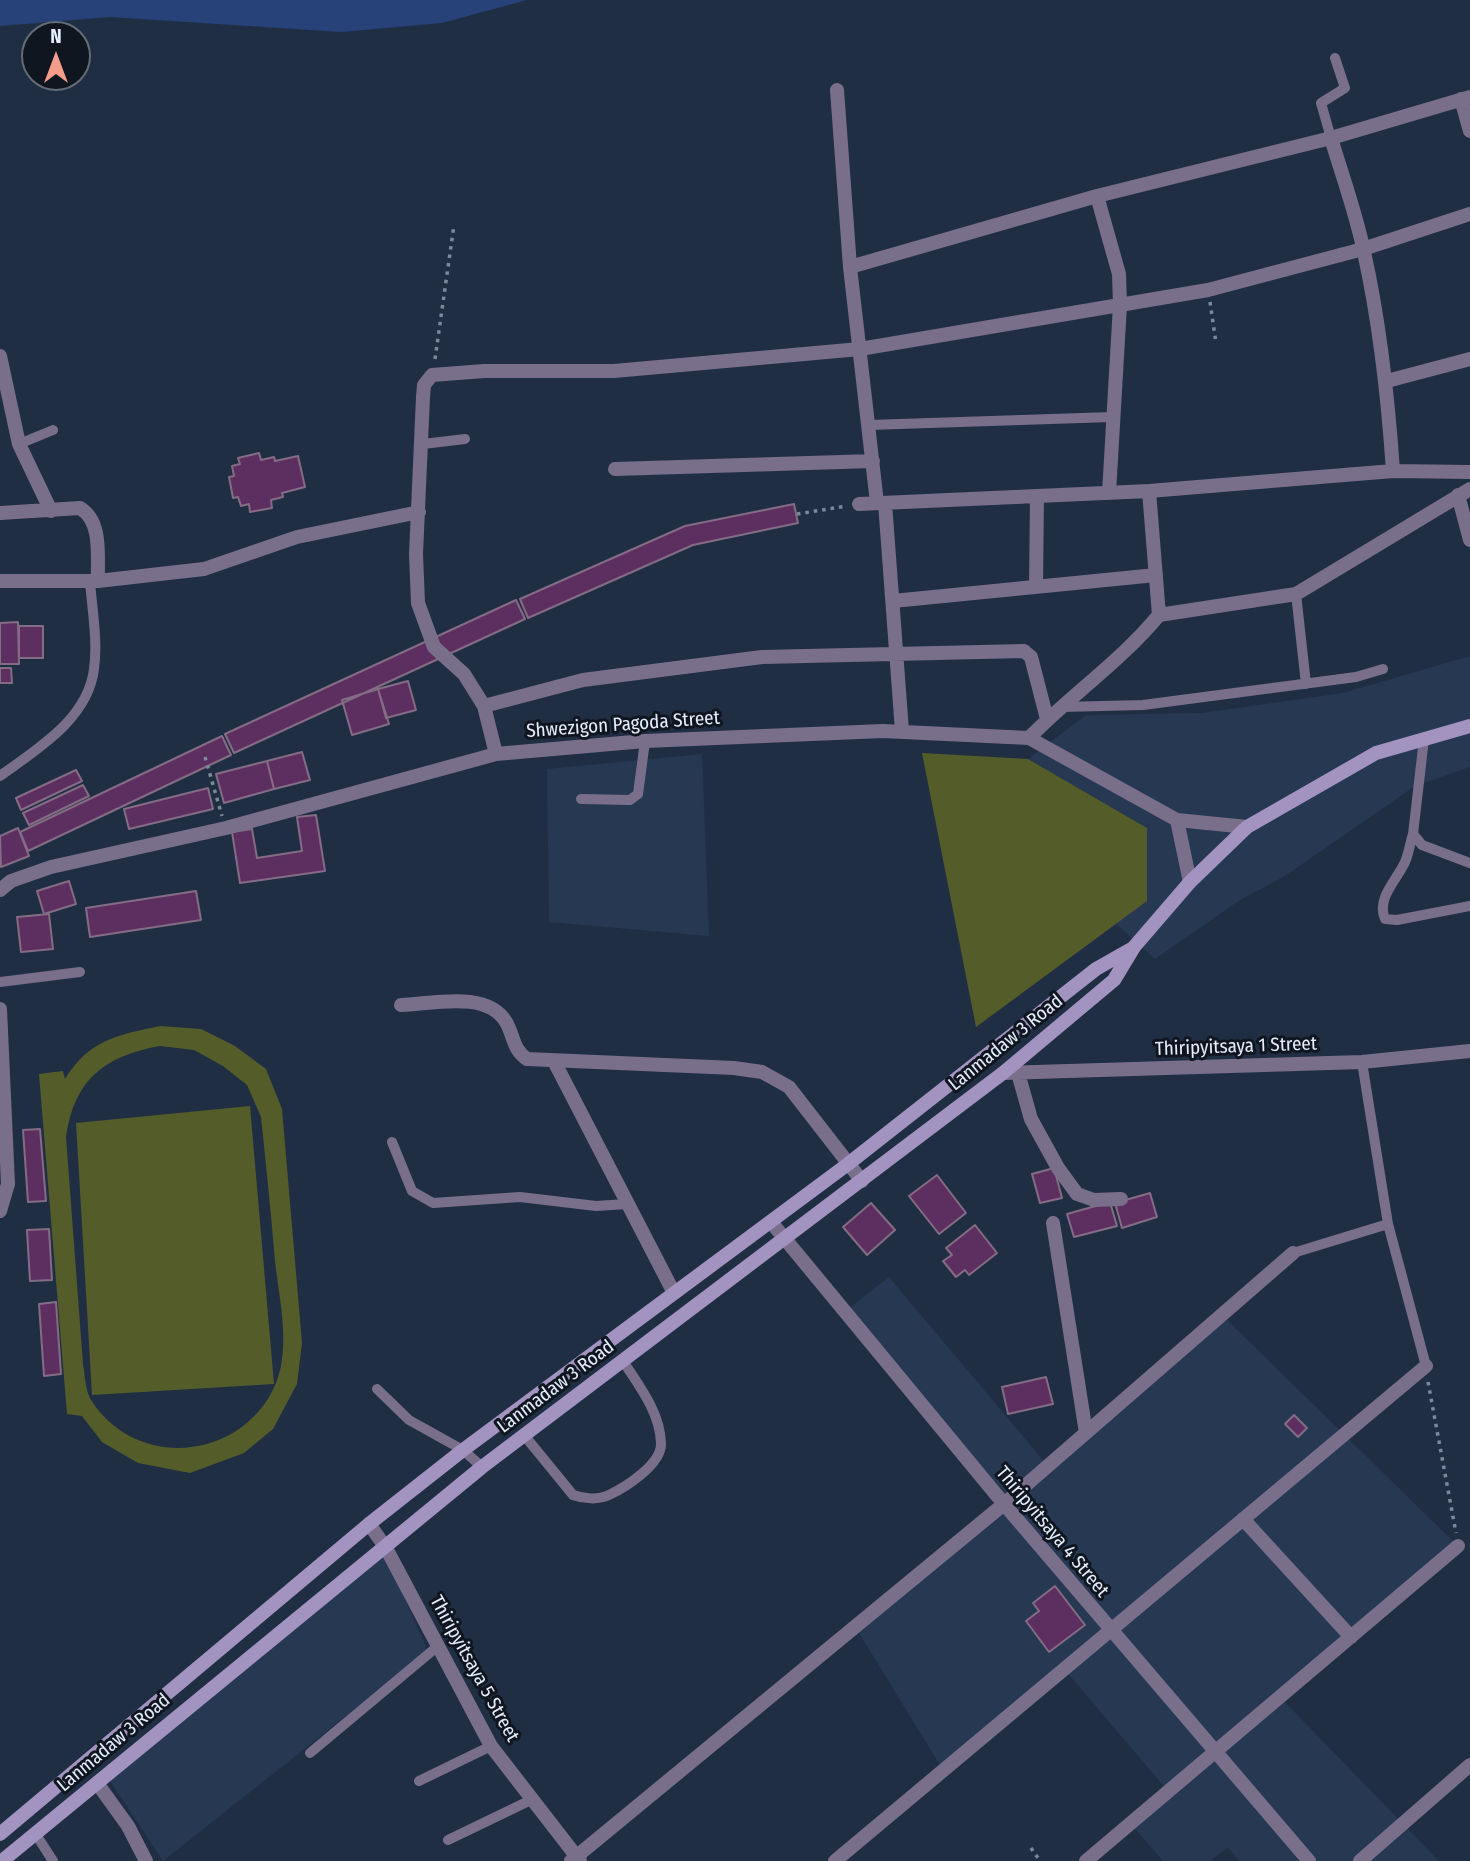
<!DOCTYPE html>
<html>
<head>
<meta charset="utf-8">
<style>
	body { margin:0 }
	#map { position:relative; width:1470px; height:1861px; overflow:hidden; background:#202e44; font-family:"Fira Sans Condensed",sans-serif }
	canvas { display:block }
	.north { position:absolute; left:21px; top:21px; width:70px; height:70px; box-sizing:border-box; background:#101620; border:2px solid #656c78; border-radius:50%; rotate:0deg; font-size:19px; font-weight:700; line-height:28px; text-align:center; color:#e4eefd }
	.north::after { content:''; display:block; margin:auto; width:24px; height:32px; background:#f49d8c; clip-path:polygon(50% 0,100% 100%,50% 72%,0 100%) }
</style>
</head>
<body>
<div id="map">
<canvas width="1470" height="1861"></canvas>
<div class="north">N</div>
</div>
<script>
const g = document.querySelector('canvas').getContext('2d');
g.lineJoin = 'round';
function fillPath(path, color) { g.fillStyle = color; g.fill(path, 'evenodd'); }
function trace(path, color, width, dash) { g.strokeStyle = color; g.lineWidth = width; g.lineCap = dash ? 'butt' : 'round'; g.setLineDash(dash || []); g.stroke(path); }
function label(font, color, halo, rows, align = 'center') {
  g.font = font + ' "Fira Sans Condensed",sans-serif'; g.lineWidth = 6; g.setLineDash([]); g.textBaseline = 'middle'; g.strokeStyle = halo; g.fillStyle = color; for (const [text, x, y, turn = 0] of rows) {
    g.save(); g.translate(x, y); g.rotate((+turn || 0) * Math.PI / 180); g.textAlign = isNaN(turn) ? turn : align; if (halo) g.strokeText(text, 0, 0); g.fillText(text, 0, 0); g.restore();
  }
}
const built = new Path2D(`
	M1470 656V767L1415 786 1285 876 1240 900 1155 959 1116 924 1147 889V828L1028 759 1086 715 1202 713 1343 693Z
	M702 754 709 936 549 922 547 769Z
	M889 1277 1048 1466 1222 1315 1458 1546 1280 1697 1439 1861H1239L1228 1847 1210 1861H1163L1130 1823 1168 1791 1064 1669 943 1770 856 1628 1004 1504 844 1312Z
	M384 1552 428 1651 163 1861 110 1781Z`);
const green = new Path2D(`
	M922 753 1028 759 1147 828V901L976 1027Z
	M160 1026 201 1029 235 1046 266 1069 282 1109 302 1343 297 1384 273 1429 244 1453 190 1473 138 1463 102 1442 82 1416 67 1414 39 1074 63 1071 65 1079C89 1040 117 1035 160 1026ZM160 1046 194 1050 223 1066 247 1085 261 1117C266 1165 271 1213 275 1261 279 1298 291 1346 276 1383 244 1460 137 1472 91 1400 85 1390 85 1375 83 1364L66 1137C74 1080 104 1056 160 1046Z
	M250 1106 274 1384 92 1395 76 1123Z`);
const water = new Path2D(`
	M0 0H527L442 23 341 32 110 17 0 26Z`);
const building = new Path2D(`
	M259 453 261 460 274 457 275 461 298 456 305 487 282 493 283 497 271 500 272 508 250 512 249 504 241 506 238 497 233 498 229 477 234 476 232 466 240 464 238 458Z
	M794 504 798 523 693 545 528 618 520 599 685 526Z
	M516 600 525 619 234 753 225 734Z
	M18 622 19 664H0V623Z
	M19 626H43V658H19Z
	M0 668H11L12 683H0Z
	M408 681 416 710 386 718 378 689Z
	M378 689 389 724 352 735 342 700Z
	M222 736 231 755 28 851 20 832Z
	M302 752 310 780 274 789 267 761Z
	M267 761 274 789 224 803 216 774Z
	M76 770 82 781 21 810 16 798Z
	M83 785 89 796 29 825 23 813Z
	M208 788 213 809 129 829 124 809Z
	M316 815 325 871 240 883 232 832 252 829 257 858 302 851 297 817Z
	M18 828 29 856 1 867 0 836Z
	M69 881 76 904 44 914 37 891Z
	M196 891 201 920 90 937 86 908Z
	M49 914 53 949 21 952 17 917Z
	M40 1129 46 1201 28 1202 23 1130Z
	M1054 1168 1062 1198 1040 1203 1032 1174Z
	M937 1175 966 1213 939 1234 909 1196Z
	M1150 1193 1157 1217 1122 1228 1115 1203Z
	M1110 1202 1117 1226 1074 1237 1067 1214Z
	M871 1203 895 1230 867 1255 843 1227Z
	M975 1225 997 1253 969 1275 965 1270 956 1277 943 1261 952 1255 946 1248Z
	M49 1229 52 1280 30 1281 27 1230Z
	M56 1302 61 1374 44 1376 39 1304Z
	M1046 1377 1053 1404 1008 1414 1002 1387Z
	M1294 1415 1307 1428 1298 1437 1285 1424Z
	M1055 1586 1085 1625 1049 1652 1026 1621 1039 1611 1033 1603Z`);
const path = new Path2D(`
	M1210 302 1216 343
	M435 359 454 225
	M797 514 847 506
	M205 757 222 816
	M1428 1382 1456 1533
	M1031 1848 1040 1861`);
const service = new Path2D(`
	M1331 138 1321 103 1345 88 1335 58
	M869 425 1112 417
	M19 444 53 430
	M423 444 465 439
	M1296 594 1306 684
	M1062 707 1143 705 1356 677 1383 669
	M1424 739 1413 834 1422 845 1470 863
	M0 776C37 749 88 719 94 669 98 641 92 609 90 581
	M581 799 630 800 638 794 645 741
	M1413 834C1410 843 1409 853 1405 862 1397 880 1376 898 1385 919L1397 920 1470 906
	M0 982 80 972
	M1362 1062 1388 1224 1426 1366
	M392 1142 412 1191 433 1203 520 1197 596 1206 627 1204
	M1293 1253 1388 1224
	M377 1389 409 1420 463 1450 482 1467
	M524 1435 573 1495C584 1499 598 1500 609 1495 626 1487 662 1464 661 1443 660 1412 639 1386 623 1361
	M310 1753 438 1646
	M419 1781 491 1746
	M35 1833 53 1861
	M448 1840 533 1799`);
const minor = new Path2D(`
	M837 90 850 267 877 503
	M1461 99 1470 131
	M1331 138C1342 175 1356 213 1364 252 1380 324 1388 397 1393 471
	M1097 196 1119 274 1120 305 1109 493
	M850 267 1097 196 1331 138 1470 97
	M0 356 19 444 51 511
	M1387 381 1470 359
	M615 469 873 461
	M1458 495 1470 540
	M885 503 902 731
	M859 504 1149 491 1393 471 1470 472
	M0 513 80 508C103 522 97 557 98 581
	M0 581H98L204 569 297 537 419 512
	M1036 587 1037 496
	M893 601 1156 575
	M1159 615 1296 594 1470 489
	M484 706 583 680 762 657 1024 651 1031 657 1047 719
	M1029 738C1071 695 1121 661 1159 615L1149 491
	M496 754 484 706 464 674 434 647 418 603 416 554 423 397 424 385 432 375 484 371H614L860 349 1208 290 1363 249 1470 214
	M1177 820 1190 882
	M0 890 11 881 51 867 226 828 496 754 645 741 883 731 1029 738 1177 820 1247 827
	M401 1005C432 1004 487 990 506 1022 514 1036 513 1050 527 1059L734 1068 762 1072 789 1087 862 1181
	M0 1009 8 1184 0 1211
	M555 1063 674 1293
	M1003 1073 1362 1062 1470 1051
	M1018 1073 1031 1119 1058 1168 1077 1194 1094 1200 1121 1199
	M771 1222 1004 1504 1309 1861
	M1053 1223 1086 1433
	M1243 1519 1351 1637
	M369 1524 386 1548 491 1746 580 1861
	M97 1783 128 1826 146 1861
	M571 1861 1004 1504 1293 1253
	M835 1861 1426 1366
	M1086 1861 1458 1546
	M1360 1861 1470 1765`);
const secondary = new Path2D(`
	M0 1834 369 1524 463 1450 848 1164 1096 969 1133 948
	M2 1861 482 1467 1003 1073 1114 980 1134 947 1190 882 1247 827 1376 753 1470 726`);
const streetNames = [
	["Shwezigon Pagoda Street",623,725,-4],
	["Lanmadaw 3 Road",1006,1043,-39],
	["Thiripyitsaya 1 Street",1236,1047,-2],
	["Lanmadaw 3 Road",556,1387,-37],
	["Thiripyitsaya 4 Street",1052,1532,50],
	["Thiripyitsaya 5 Street",474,1669,61],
	["Lanmadaw 3 Road",114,1743,-40]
];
fillPath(built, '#273853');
fillPath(green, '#545c29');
fillPath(water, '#274279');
fillPath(building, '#5d2f61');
trace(building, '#836c84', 2);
trace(path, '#7c899b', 3.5, [3.5, 5]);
trace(service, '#796f8b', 10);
trace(minor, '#796f8b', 14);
trace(secondary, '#a393c0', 14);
label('19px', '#e4eefd', '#101620', streetNames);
</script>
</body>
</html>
